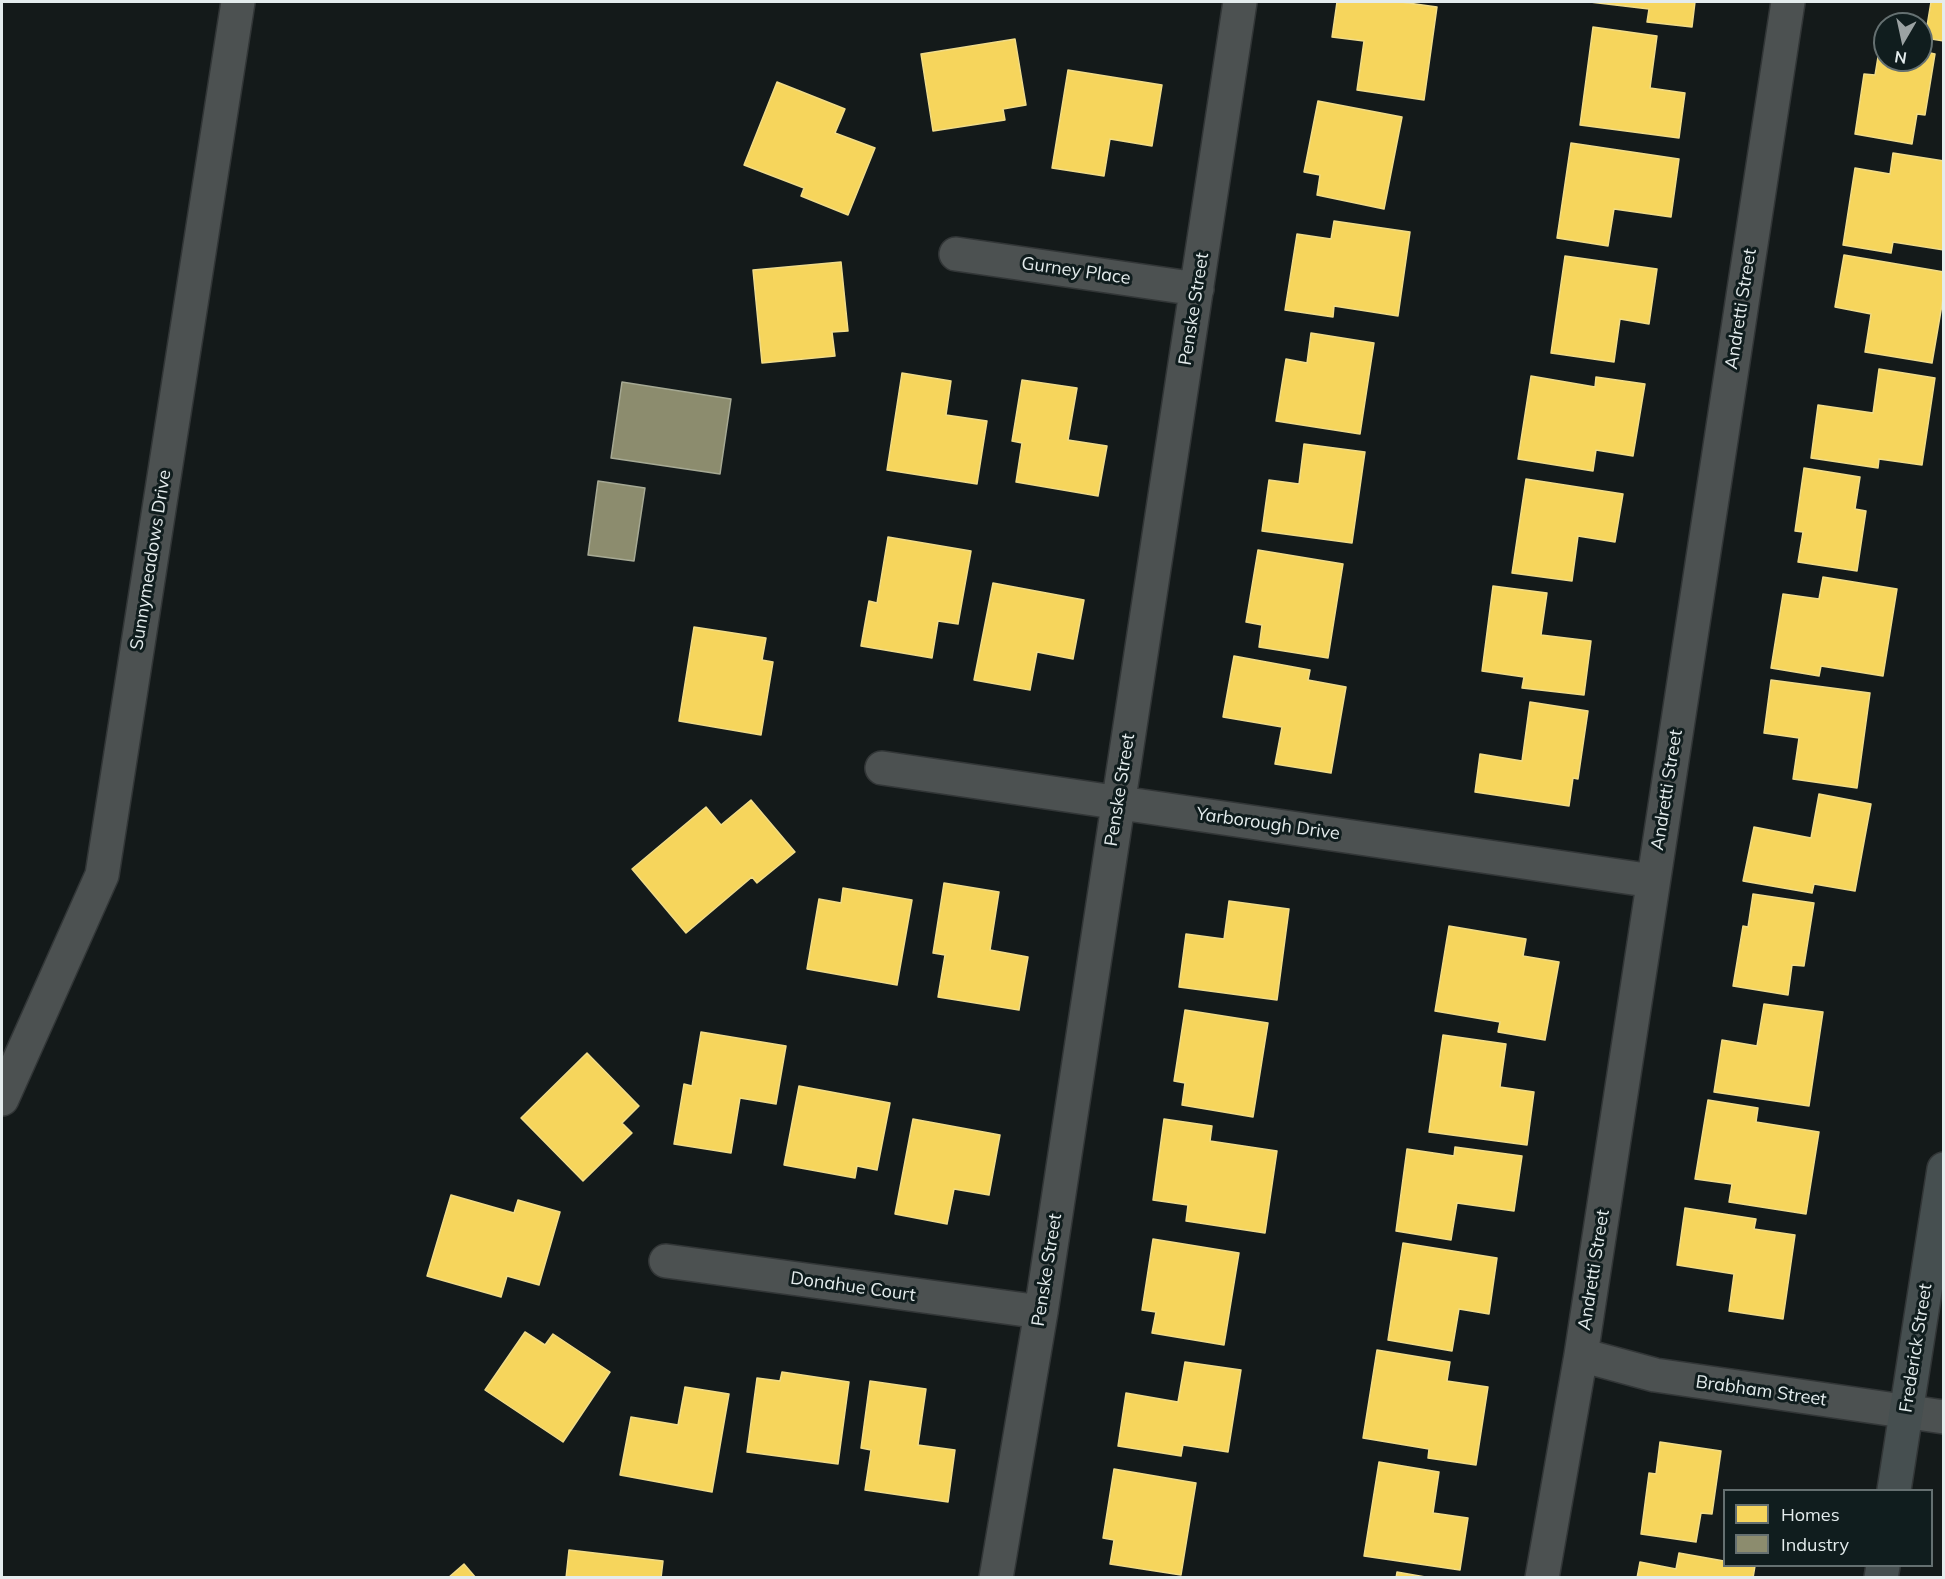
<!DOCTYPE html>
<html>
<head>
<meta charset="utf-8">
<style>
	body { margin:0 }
	#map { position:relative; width:1945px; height:1579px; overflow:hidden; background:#141a1a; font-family:Mulish,sans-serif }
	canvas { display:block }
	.frame { position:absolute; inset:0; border:3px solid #e4eced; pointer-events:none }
	.legend { position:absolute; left:1723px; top:1489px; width:210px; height:78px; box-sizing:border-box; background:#101d1e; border:2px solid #657071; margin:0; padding:8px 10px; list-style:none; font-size:18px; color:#e4eced }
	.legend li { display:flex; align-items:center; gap:12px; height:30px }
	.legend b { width:30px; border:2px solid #657071 }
	.north { position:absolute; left:1873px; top:12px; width:60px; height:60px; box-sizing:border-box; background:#101d1e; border:2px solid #657071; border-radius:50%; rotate:189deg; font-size:16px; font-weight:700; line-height:24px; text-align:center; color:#e4eced }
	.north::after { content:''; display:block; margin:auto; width:21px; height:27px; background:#9ba2a3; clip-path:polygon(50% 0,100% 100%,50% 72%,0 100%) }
</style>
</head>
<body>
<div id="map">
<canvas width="1945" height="1579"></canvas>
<div class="frame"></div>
<ul class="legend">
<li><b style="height:16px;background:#f6d55c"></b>Homes</li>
<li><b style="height:16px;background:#8c8c6e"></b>Industry</li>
</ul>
<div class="north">N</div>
</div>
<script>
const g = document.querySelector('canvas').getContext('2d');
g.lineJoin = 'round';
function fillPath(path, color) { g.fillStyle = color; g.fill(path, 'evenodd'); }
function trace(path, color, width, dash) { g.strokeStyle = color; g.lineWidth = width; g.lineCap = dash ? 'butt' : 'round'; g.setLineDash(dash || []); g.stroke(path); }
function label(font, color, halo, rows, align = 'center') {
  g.font = font + ' Mulish,sans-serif'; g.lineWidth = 6; g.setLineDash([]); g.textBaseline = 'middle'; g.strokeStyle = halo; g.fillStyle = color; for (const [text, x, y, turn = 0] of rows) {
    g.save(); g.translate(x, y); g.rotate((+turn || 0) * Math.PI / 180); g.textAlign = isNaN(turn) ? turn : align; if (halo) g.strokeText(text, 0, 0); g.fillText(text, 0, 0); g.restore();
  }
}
const homes = new Path2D(`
	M1337 2H1401L1437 7 1424 100 1357 90 1364 41 1332 37Z
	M1590 2H1695L1692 27 1647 22 1649 9Z
	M1931 2H1944V41L1925 38Z
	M1593 27 1657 36 1650 88 1685 93 1679 138 1580 125Z
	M1015 39 1026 105 1003 109 1005 120 933 131 921 54Z
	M1880 45H1885V60H1921V51L1935 54 1925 115 1917 114 1912 144 1855 134 1864 74 1875 75Z
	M1068 70 1162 85 1152 146 1110 139 1104 176 1052 168Z
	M777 82 845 109 835 133 875 148 848 215 801 196 804 188 744 165Z
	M1318 101 1402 117 1384 209 1317 195 1320 175 1304 172Z
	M1571 143 1679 159 1671 217 1614 209 1608 246 1557 238Z
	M1893 153 1944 161V250L1893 242 1891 253 1843 245 1855 168 1890 174Z
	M1334 221 1410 232 1398 316 1334 306 1333 317 1285 310 1297 234 1331 239Z
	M1844 255 1944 272V293L1932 363 1865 352 1871 314 1835 307Z
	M1565 256 1657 269 1649 324 1620 319 1614 362 1551 353Z
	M841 262 848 331 832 332 835 356 762 363 753 270Z
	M1311 333 1374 343 1360 434 1276 421 1286 359 1307 363Z
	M1879 369 1935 378 1922 465 1879 459 1878 468 1811 458 1818 405 1873 413Z
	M902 373 951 381 946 415 987 421 977 484 887 470Z
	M1531 376 1595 387 1596 377 1645 384 1633 456 1596 450 1593 471 1518 459Z
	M1022 380 1077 388 1068 440 1107 446 1098 496 1016 482 1022 443 1012 441Z
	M1304 444 1365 452 1352 543 1262 531 1269 480 1299 484Z
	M1804 468 1860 477 1855 509 1866 511 1857 571 1798 562 1803 532 1795 531Z
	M1526 479 1623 494 1615 542 1578 536 1572 581 1512 573Z
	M888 537 971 551 958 624 938 621 932 658 861 646 869 601 877 603Z
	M1258 550 1343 564 1328 658 1259 647 1262 625 1246 622Z
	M1823 577 1897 589 1883 676 1821 666 1819 676 1771 668 1783 594 1819 599Z
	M993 583 1084 600 1073 659 1037 652 1030 690 974 680Z
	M1493 586 1547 593 1541 635 1591 641 1584 695 1522 688 1524 677 1482 671Z
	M694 627 766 638 762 660 773 662 761 735 679 721Z
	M1234 656 1310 670 1308 680 1346 687 1331 773 1275 764 1282 727 1223 717Z
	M1771 680 1870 693 1857 788 1793 779 1799 738 1764 733Z
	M1530 702 1588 711 1578 779 1573 778 1569 806 1475 792 1480 754 1522 761Z
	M1819 794 1871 804 1855 891 1814 884 1812 893 1743 881 1754 827 1811 838Z
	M751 800 795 852 757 883 752 877 686 933 632 869 706 807 721 825Z
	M944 883 999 892 990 950 1028 957 1019 1010 938 997 945 955 933 953Z
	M843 888 912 900 897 985 807 969 819 899 841 903Z
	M1753 894 1814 903 1804 966 1792 965 1788 995 1733 986 1743 926 1748 927Z
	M1229 901 1289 909 1277 1000 1179 987 1186 934 1224 939Z
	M1449 926 1526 939 1523 956 1559 962 1545 1040 1498 1032 1500 1022 1435 1011Z
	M1764 1004 1823 1012 1809 1106 1714 1092 1722 1040 1757 1046Z
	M1185 1010 1268 1023 1253 1117 1182 1105 1185 1083 1174 1081Z
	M701 1032 786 1046 776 1104 740 1098 731 1153 674 1144 684 1084 692 1086Z
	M1443 1035 1506 1044 1500 1087 1534 1092 1527 1145 1429 1132Z
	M587 1053 639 1106 622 1123 632 1133 583 1181 521 1118Z
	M799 1086 890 1103 877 1170 857 1166 855 1178 784 1165Z
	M1708 1100 1758 1108 1756 1122 1819 1132 1806 1214 1729 1202 1732 1184 1695 1179Z
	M913 1119 1000 1135 989 1195 954 1189 947 1224 895 1214Z
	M1164 1119 1212 1126 1210 1141 1277 1151 1265 1233 1186 1221 1188 1205 1153 1200Z
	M1455 1147 1522 1156 1514 1211 1457 1203 1451 1240 1396 1231 1407 1149 1454 1156Z
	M451 1195 514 1213 518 1200 560 1212 539 1285 507 1276 501 1297 427 1276Z
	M1685 1208 1756 1219 1754 1229 1795 1235 1783 1319 1729 1311 1734 1274 1677 1265Z
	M1153 1239 1239 1253 1224 1345 1152 1333 1156 1312 1142 1310Z
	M1403 1243 1497 1258 1489 1314 1459 1309 1452 1351 1388 1340Z
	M525 1332 545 1345 553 1334 610 1372 563 1442 485 1390Z
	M1377 1350 1450 1362 1447 1381 1488 1387 1476 1465 1428 1458 1429 1449 1363 1438Z
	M1185 1362 1241 1370 1228 1452 1183 1445 1181 1456 1118 1446 1126 1393 1178 1402Z
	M782 1372 849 1382 838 1464 747 1452 757 1378 780 1381Z
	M870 1381 926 1389 918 1445 955 1450 948 1502 865 1490 871 1450 861 1448Z
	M685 1387 729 1394 712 1492 620 1475 631 1417 678 1425Z
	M1660 1442 1721 1451 1712 1514 1701 1513 1696 1542 1641 1534 1649 1473 1656 1474Z
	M1379 1462 1439 1472 1433 1513 1468 1518 1460 1570 1364 1556Z
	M1114 1469 1196 1483 1181 1575 1110 1564 1114 1540 1103 1538Z
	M569 1550 663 1561 661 1578H566Z
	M1679 1553 1724 1561V1566H1755L1753 1578H1637L1640 1562 1676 1569Z
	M464 1564 476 1578H448Z
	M1397 1572 1431 1578H1396Z`);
const industry = new Path2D(`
	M622 382 731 399 720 474 611 458Z
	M598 481 645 488 634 561 588 555Z`);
const street = new Path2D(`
	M956 254 1197 289
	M882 768 1653 881
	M2 1099 102 875 238 2
	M666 1261 1041 1312
	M1581 1355 1655 1375 1944 1417
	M996 1578 1041 1312 1240 2
	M1542 1578 1581 1355 1788 2`);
const secondary = new Path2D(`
	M1894 1490 1944 1169
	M1881 1578 1883 1566`);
const streetNames = [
	["Gurney Place",1076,271,8],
	["Penske Street",1194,309,-81],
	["Andretti Street",1741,309,-81],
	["Sunnymeadows Drive",151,560,-81],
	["Penske Street",1120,790,-81],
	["Andretti Street",1667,790,-81],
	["Yarborough Drive",1268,824,8],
	["Penske Street",1047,1270,-81],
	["Andretti Street",1594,1270,-81],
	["Donahue Court",853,1287,8],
	["Frederick Street",1916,1348,-81],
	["Brabham Street",1761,1391,8]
];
fillPath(homes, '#f6d55c');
trace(homes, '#f1dc88', 1.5);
fillPath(industry, '#8c8c6e');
trace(industry, '#a6a994', 1.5);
trace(street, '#323637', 36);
trace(secondary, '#323637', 36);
trace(street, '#4c5151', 33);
trace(secondary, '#464f50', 33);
label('18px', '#e4eced', '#101d1e', streetNames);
</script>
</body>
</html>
